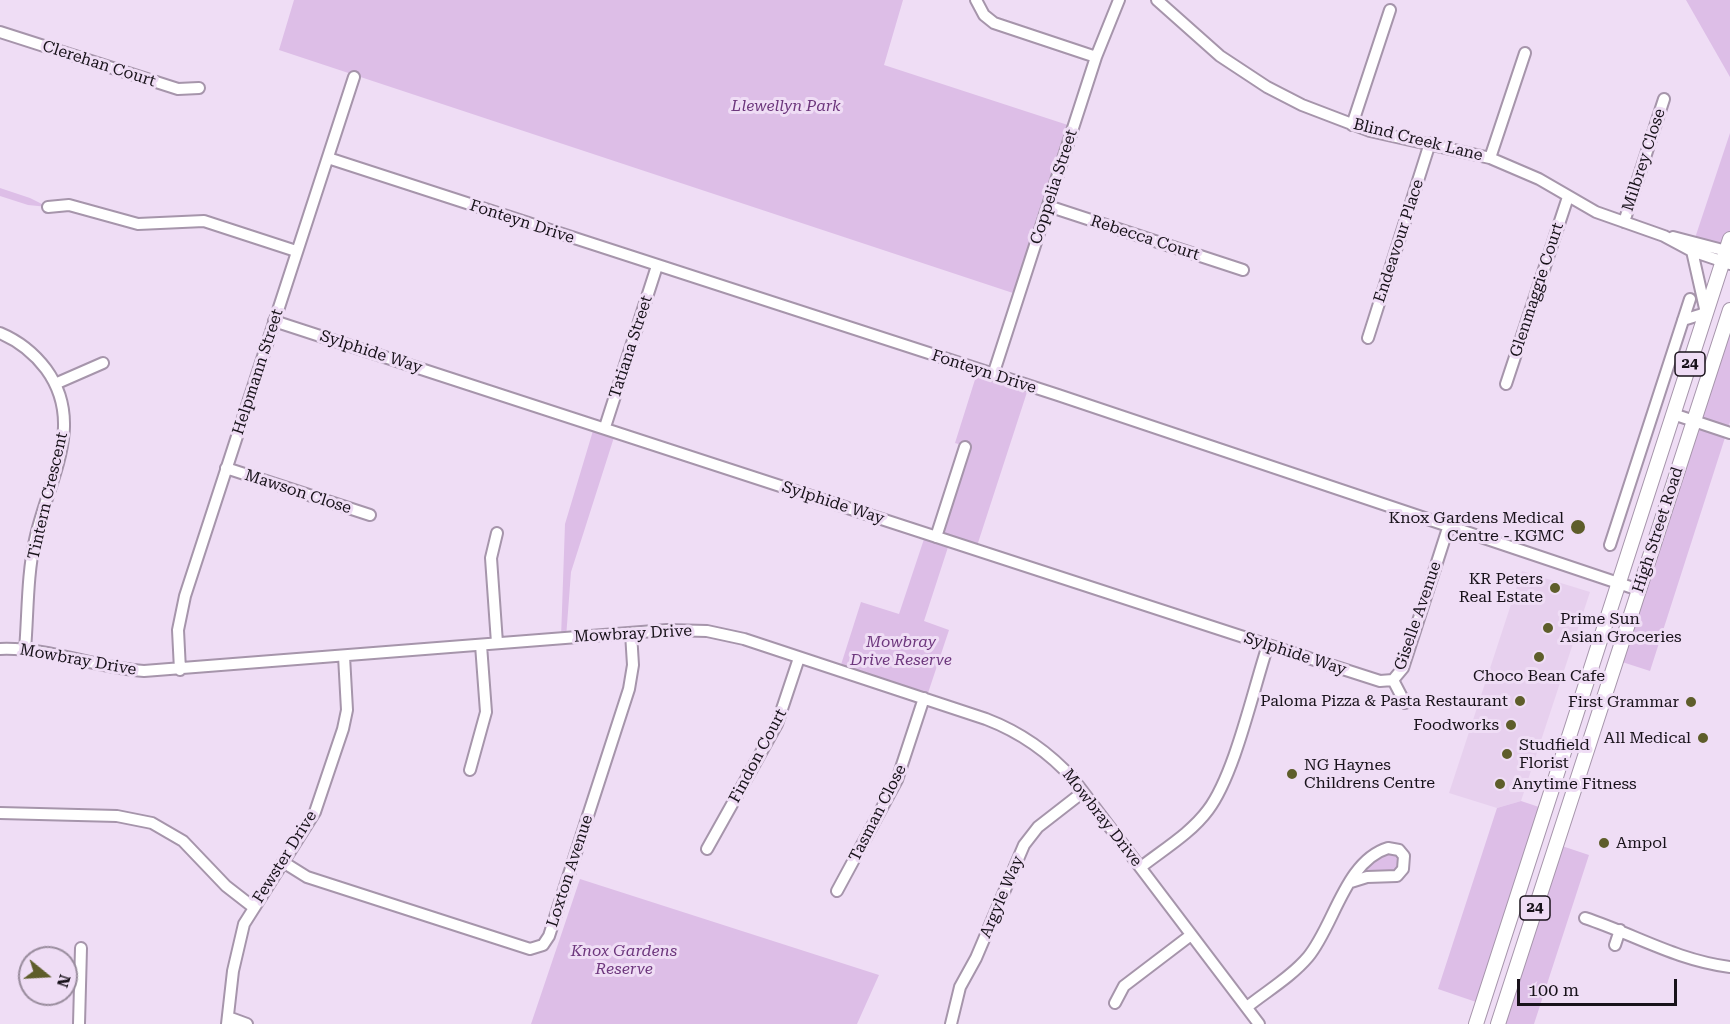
<!DOCTYPE html>
<html>
<head>
<meta charset="utf-8">
<style>
	body { margin:0 }
	#map { position:relative; width:1730px; height:1024px; overflow:hidden; background:#efddf5; font-family:"Roboto Serif",serif }
	canvas { display:block }
	.north { position:absolute; left:18px; top:946px; width:60px; height:60px; box-sizing:border-box; background:#efddf5; border:2px solid #998c9d; border-radius:50%; rotate:108deg; font-size:16px; font-weight:700; line-height:24px; text-align:center; color:#18121a }
	.north::after { content:''; display:block; margin:auto; width:21px; height:27px; background:#5e5d2a; clip-path:polygon(50% 0,100% 100%,50% 72%,0 100%) }
	.scale { position:absolute; left:1517px; top:979px; width:160px; height:27px; box-sizing:border-box; border:3px solid #18121a; border-top:0; padding-left:8px; font-size:18px; line-height:21px; white-space:nowrap; color:#18121a; -webkit-text-stroke:4px #efddf5; paint-order:stroke }
</style>
</head>
<body>
<div id="map">
<canvas width="1730" height="1024"></canvas>
<div class="north">N</div>
<div class="scale">100 m</div>
</div>
<script>
const g = document.querySelector('canvas').getContext('2d');
g.lineJoin = 'round';
function fillPath(path, color) { g.fillStyle = color; g.fill(path, 'evenodd'); }
function trace(path, color, width, dash) { g.strokeStyle = color; g.lineWidth = width; g.lineCap = dash ? 'butt' : 'round'; g.setLineDash(dash || []); g.stroke(path); }
function label(font, color, halo, rows, align = 'center') {
  g.font = font + ' "Roboto Serif",serif'; g.lineWidth = 6; g.setLineDash([]); g.textBaseline = 'middle'; g.strokeStyle = halo; g.fillStyle = color; for (const [text, x, y, turn = 0] of rows) {
    g.save(); g.translate(x, y); g.rotate((+turn || 0) * Math.PI / 180); g.textAlign = isNaN(turn) ? turn : align; if (halo) g.strokeText(text, 0, 0); g.fillText(text, 0, 0); g.restore();
  }
}
const built = new Path2D(`
	M1522 571 1590 592 1521 801 1497 808 1449 793Z`);
const green = new Path2D(`
	M294 0H903L884 65 1074 127 1019 295 279 50Z
	M1686 0H1730V77Z
	M1730 133V239L1726 251 1694 241Z
	M0 188 30 198 48 207 28 205 0 196Z
	M1730 310V422L1650 671 1616 660Z
	M978 370 1029 386 976 549 950 541 924 621 949 630 926 699 839 671 861 602 899 614 926 533 936 536 965 446 955 443Z
	M595 424 616 431 571 572 566 638H561L565 524Z
	M1521 801 1545 809 1482 1004 1438 989 1497 808Z
	M1556 844 1589 855 1534 1024H1498Z
	M1381 851 1401 852 1400 874H1355Z
	M580 879 879 975 857 1024H531Z`);
const minor = new Path2D(`
	M976 0 984 15 994 23 1096 57
	M1157 0 1220 56 1267 87 1302 105 1370 131 1490 158 1539 179 1596 212 1664 236 1692 251 1730 264
	M0 32 178 89 199 88
	M1352 125 1390 10
	M328 158 1058 395 1639 590
	M1490 158 1525 53
	M1048 206 1243 270
	M48 207 69 205 138 224 204 221 296 251
	M1624 222 1664 99
	M1673 237 1730 252
	M1683 320 1706 313 1692 251
	M274 321 1268 645 1380 681 1393 680
	M0 333C19 341 34 353 46 369 87 425 47 482 35 540 27 575 28 614 25 650
	M1368 338 1430 143
	M993 375 1096 57 1119 0
	M55 384 103 363
	M1506 384 1568 197
	M1673 414 1730 433
	M605 427 657 266
	M226 468 370 515
	M936 537 965 447
	M1610 545 1690 299
	M497 643 491 558 497 533
	M0 649C50 647 95 668 144 671L667 630 707 631 744 639 986 719C1020 732 1049 752 1074 780L1259 1024
	M180 670 178 630 185 596 354 77
	M1405 703 1393 680 1403 668 1449 525
	M470 770 486 712 481 645
	M0 813 117 816 152 823 183 841 226 886 253 907
	M707 849 777 724 799 658
	M283 862 307 877 530 949 543 945 549 936 629 689 633 665 631 633
	M1141 867C1164 849 1191 833 1208 810 1235 774 1253 690 1268 645
	M837 891 897 780 924 698
	M1585 918C1636 935 1676 960 1730 967
	M1615 945 1620 930
	M1115 1003 1124 986 1191 935
	M1247 1007C1267 991 1291 977 1308 957 1334 926 1345 861 1388 848L1399 850 1404 856 1403 869 1397 876 1367 877 1351 882
	M228 1017 247 1024
	M79 1024 81 948
	M227 1024 233 971 244 924 315 812 343 729 347 710 344 656
	M951 1024 960 987 976 958 1024 845 1038 827 1083 792`);
const major = new Path2D(`
	M1476 1024 1730 239
	M1498 1024 1730 310`);
const markers = [
	[1578,527,8,"#5e5d2a"],
	[1555,588,6,"#5e5d2a"],
	[1548,628,6,"#5e5d2a"],
	[1539,657,6,"#5e5d2a"],
	[1520,701,6,"#5e5d2a"],
	[1691,702,6,"#5e5d2a"],
	[1511,725,6,"#5e5d2a"],
	[1703,738,6,"#5e5d2a"],
	[1507,754,6,"#5e5d2a"],
	[1292,774,6,"#5e5d2a"],
	[1500,784,6,"#5e5d2a"],
	[1604,843,6,"#5e5d2a"]
];
const shields = [
	[1690,364,30],
	[1535,908,30]
];
const shieldNames = [
	["24",1690,364],
	["24",1535,908]
];
const streetNames = [
	["Clerehan Court",99,64,18],
	["Blind Creek Lane",1418,140,14],
	["Milbrey Close",1644,160,-72],
	["Coppelia Street",1054,187,-72],
	["Fonteyn Drive",522,222,18],
	["Rebecca Court",1145,238,18],
	["Endeavour Place",1399,241,-72],
	["Glenmaggie Court",1537,290,-72],
	["Tatiana Street",631,347,-72],
	["Sylphide Way",371,352,18],
	["Helpmann Street",258,372,-72],
	["Fonteyn Drive",984,372,18],
	["Mawson Close",298,492,18],
	["Tintern Crescent",48,496,-77],
	["Sylphide Way",833,503,18],
	["High Street Road",1658,530,-72],
	["Giselle Avenue",1418,616,-71],
	["Mowbray Drive",633,634,-3],
	["Sylphide Way",1295,654,18],
	["Mowbray Drive",78,660,10],
	["Findon Court",758,756,-62],
	["Tasman Close",878,813,-63],
	["Mowbray Drive",1102,818,52],
	["Fewster Drive",285,857,-58],
	["Loxton Avenue",570,871,-72],
	["Argyle Way",1002,897,-67]
];
const parkNames = [
	["Llewellyn Park",786,106],
	["Mowbray",901,642],
	["Drive Reserve",901,660],
	["Knox Gardens",624,951],
	["Reserve",624,969]
];
const poiNames = [
	["Knox Gardens Medical",1564,518],
	["Centre - KGMC",1564,536],
	["KR Peters",1543,579],
	["Real Estate",1543,597],
	["Prime Sun",1560,619,"left"],
	["Asian Groceries",1560,637,"left"],
	["Choco Bean Cafe",1539,676,"center"],
	["Paloma Pizza & Pasta Restaurant",1508,701],
	["First Grammar",1679,702],
	["Foodworks",1499,725],
	["All Medical",1691,738],
	["Studfield",1519,745,"left"],
	["Florist",1519,763,"left"],
	["NG Haynes",1304,765,"left"],
	["Childrens Centre",1304,783,"left"],
	["Anytime Fitness",1512,784,"left"],
	["Ampol",1616,843,"left"]
];
fillPath(built, '#e7d0ee');
fillPath(green, '#ddbee7');
trace(minor, '#a695ab', 14);
trace(major, '#a695ab', 16);
trace(minor, '#fff', 10);
trace(major, '#fff', 14);
for (const [x, y, r, color] of markers) { const dot = new Path2D(); dot.arc(x, y, r, 0, 2 * Math.PI); g.fillStyle = color; g.fill(dot); trace(dot, '#efddf5', 2); }
for (const [x, y, w] of shields) { const box = new Path2D(); box.roundRect(x - w / 2, y - 12, w, 24, 4.5); g.fillStyle = '#efddf5'; g.fill(box); trace(box, '#18121a', 1.5); }
label('bold 15px', '#18121a', null, shieldNames);
label('16px', '#18121a', '#efddf5', streetNames);
label('italic 16px', '#6d377d', '#efddf5', parkNames);
label('16px', '#18121a', '#efddf5', poiNames, 'right');
</script>
</body>
</html>
